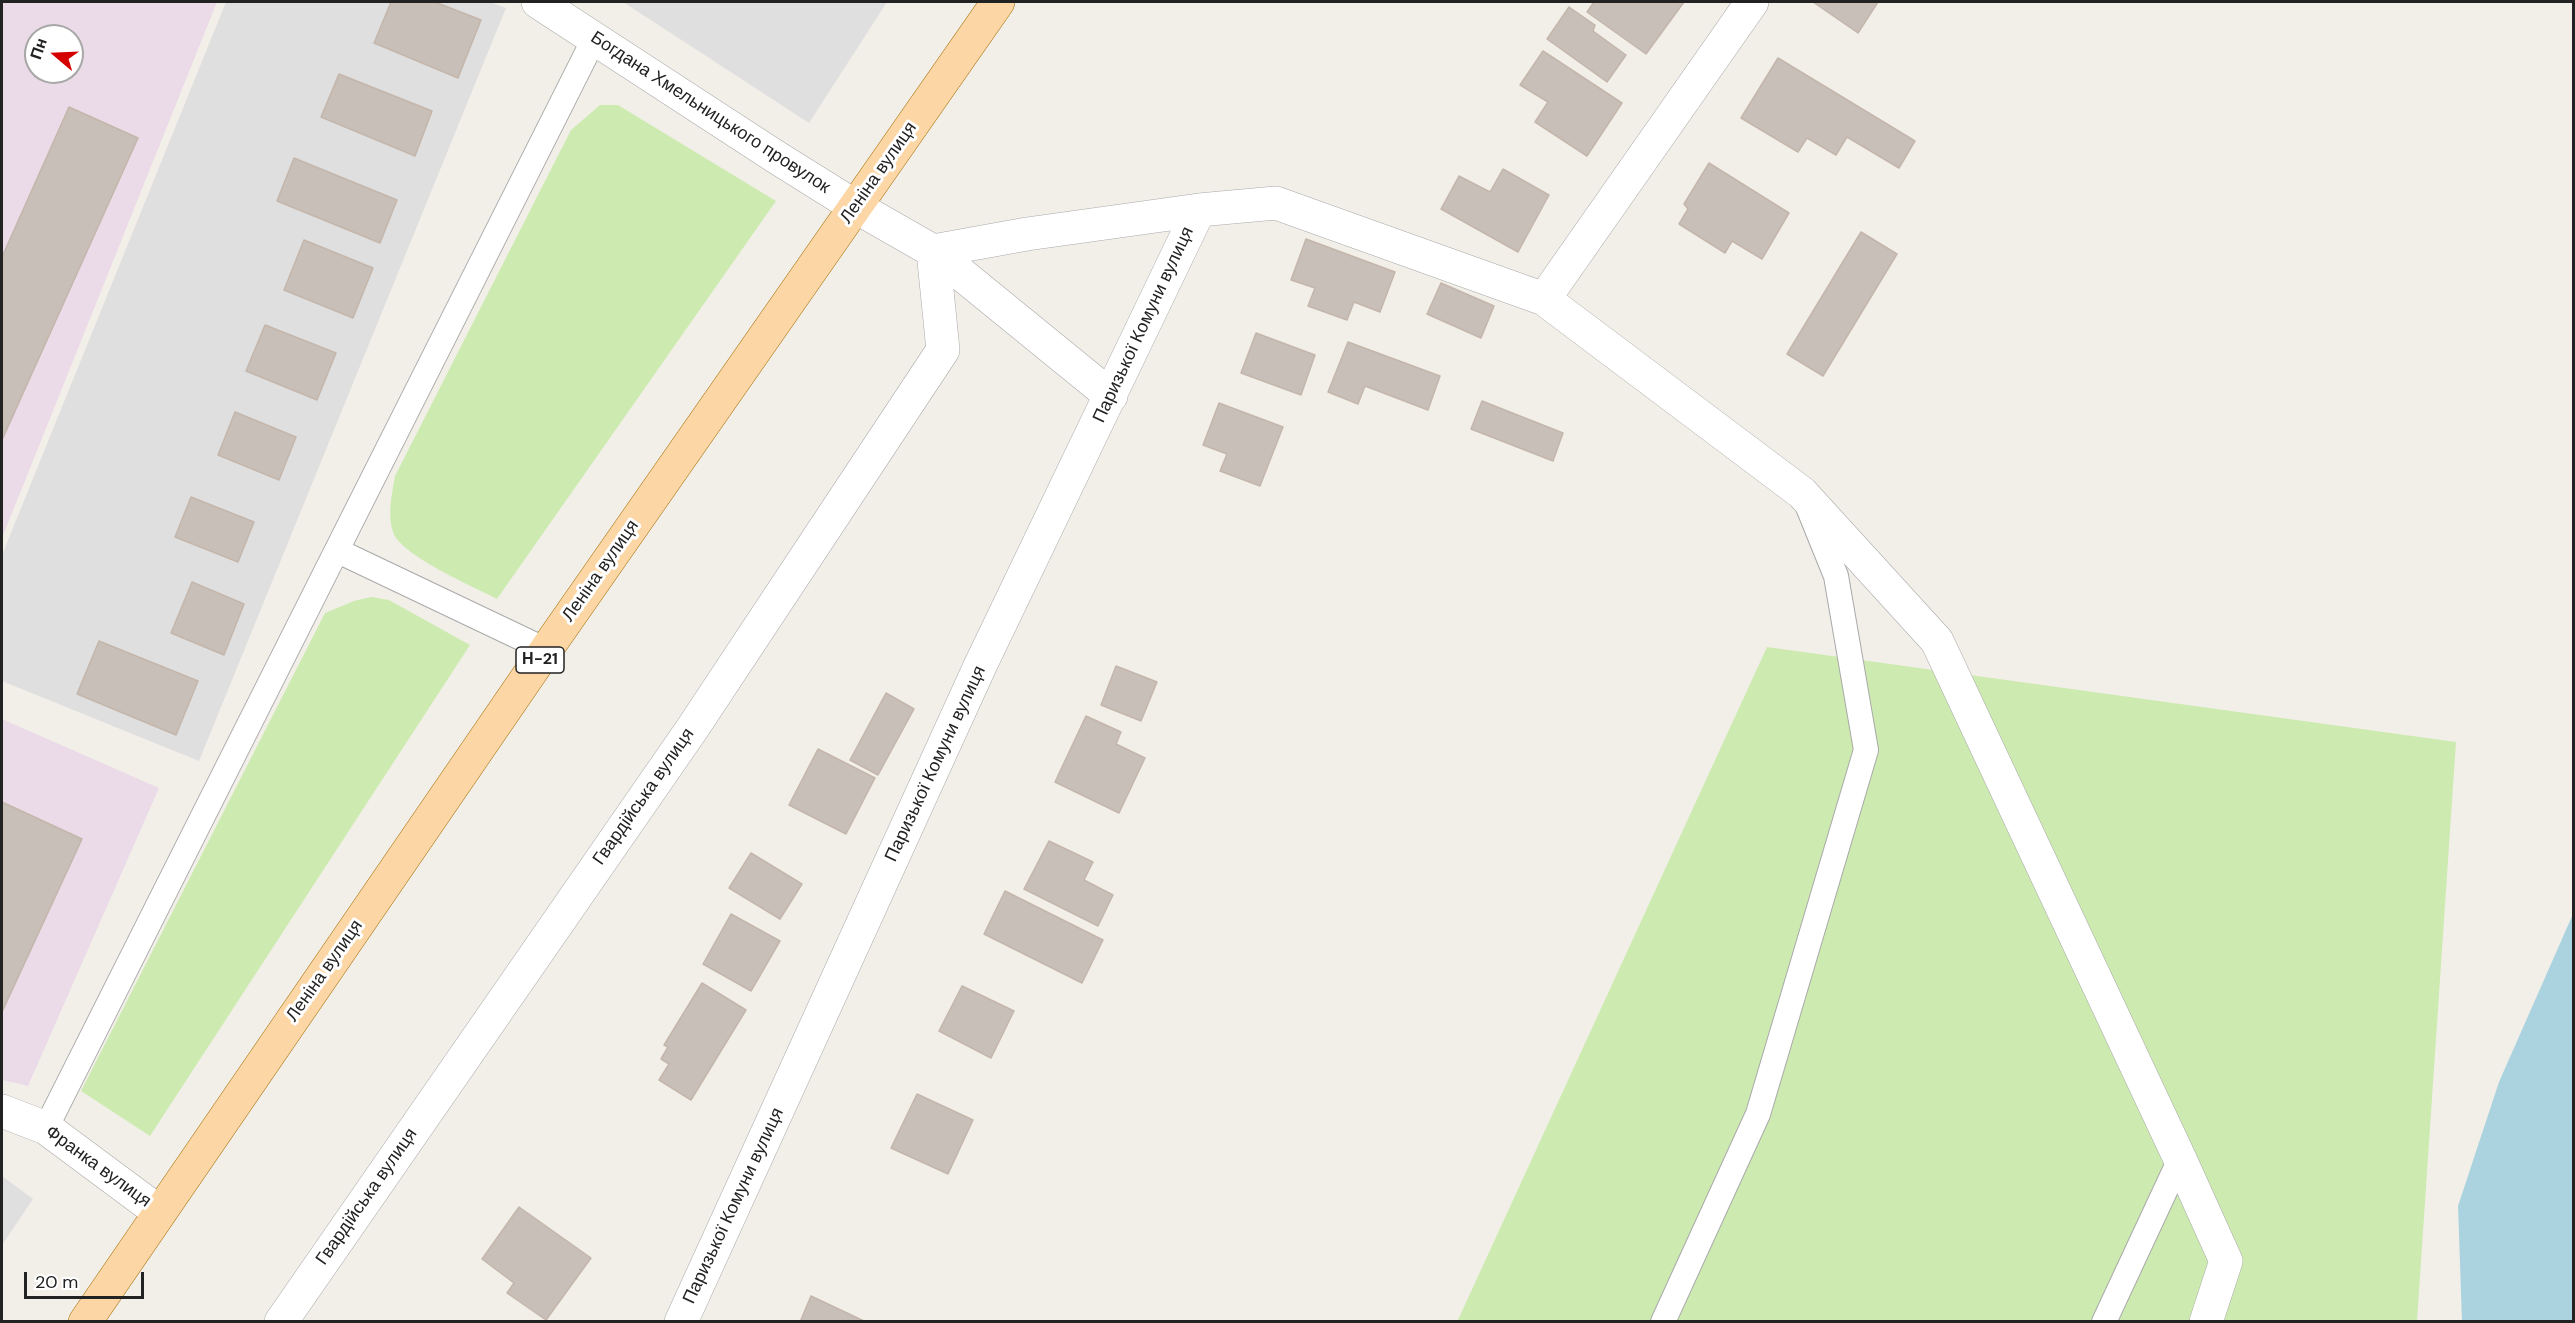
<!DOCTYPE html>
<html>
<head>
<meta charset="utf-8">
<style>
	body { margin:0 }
	#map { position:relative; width:2575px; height:1323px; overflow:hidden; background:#f2efe9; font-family:"DM Sans",sans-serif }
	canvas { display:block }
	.frame { position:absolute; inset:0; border:3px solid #222; pointer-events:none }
	.north { position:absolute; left:24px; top:24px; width:60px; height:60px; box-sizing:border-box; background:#fff; border:2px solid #a7a7a7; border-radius:50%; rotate:289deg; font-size:16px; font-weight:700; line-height:24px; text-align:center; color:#222 }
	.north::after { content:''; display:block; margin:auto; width:21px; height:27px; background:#d40000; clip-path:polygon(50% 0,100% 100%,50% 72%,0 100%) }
	.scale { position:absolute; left:24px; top:1272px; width:120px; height:27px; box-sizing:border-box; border:3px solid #222; border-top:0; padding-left:8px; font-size:18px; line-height:21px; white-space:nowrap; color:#222; -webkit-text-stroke:4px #fff; paint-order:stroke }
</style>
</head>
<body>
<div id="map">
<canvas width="2575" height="1323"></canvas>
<div class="frame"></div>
<div class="north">Пн</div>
<div class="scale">20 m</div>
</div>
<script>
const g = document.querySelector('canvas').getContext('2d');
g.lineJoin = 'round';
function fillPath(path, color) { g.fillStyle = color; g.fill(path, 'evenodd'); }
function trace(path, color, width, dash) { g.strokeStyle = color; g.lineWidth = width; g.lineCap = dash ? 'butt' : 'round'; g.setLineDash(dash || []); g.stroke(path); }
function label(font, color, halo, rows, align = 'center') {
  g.font = font + ' "DM Sans",sans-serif'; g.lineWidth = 6; g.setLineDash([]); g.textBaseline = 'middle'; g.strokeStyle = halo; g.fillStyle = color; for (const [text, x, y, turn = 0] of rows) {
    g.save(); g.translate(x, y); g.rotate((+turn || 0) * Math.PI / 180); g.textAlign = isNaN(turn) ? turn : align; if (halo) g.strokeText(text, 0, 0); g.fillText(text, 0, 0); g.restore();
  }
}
const residential = new Path2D(`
	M226 2H489L506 8 199 761 2 681V555Z
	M623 2H887L809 123Z
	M2 1176 33 1199 2 1245Z`);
const industrial = new Path2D(`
	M2 2H217L2 538ZM36 36H72V72H36Z
	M2 719 159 788 28 1086 2 1080Z`);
const grass = new Path2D(`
	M600 105H618L776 201 497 599C474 587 400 555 393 532 387 514 392 494 395 476L571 130Z
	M371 597 389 600 470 645 150 1136 81 1091 325 613 354 601Z
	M1767 647 2456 742 2417 1321 1457 1322Z`);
const water = new Path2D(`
	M2573 914V1321H2462L2458 1206 2499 1082Z`);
const building = new Path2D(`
	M391 2H435L481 20 458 78 374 43Z
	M1594 2H1684L1646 54 1587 12Z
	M1813 2H1878L1858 33Z
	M1569 7 1595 25 1593 31 1626 55 1607 82 1547 39Z
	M1543 51 1622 103 1587 156 1535 122 1548 102 1520 85Z
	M1778 58 1915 141 1899 168 1847 137 1836 155 1807 138 1798 152 1741 118Z
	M339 74 432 111 415 156 321 117Z
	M69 107 138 138 2 440V257Z
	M294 158 397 200 380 243 277 201Z
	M1709 163 1789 213 1762 259 1732 241 1725 253 1679 224 1688 209 1684 204Z
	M1503 169 1549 195 1518 252 1441 209 1459 176 1490 192Z
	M1861 232 1897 254 1823 376 1787 354Z
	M1306 239 1395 272 1380 312 1354 302 1347 320 1308 306 1315 288 1291 280Z
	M304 240 373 268 353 318 284 290Z
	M1441 283 1494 306 1481 338 1427 314Z
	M265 325 336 353 317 400 246 371Z
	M1256 333 1315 355 1301 395 1241 373Z
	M1348 342 1440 376 1428 410 1365 386 1358 404 1328 392Z
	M1482 401 1563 433 1553 461 1471 429Z
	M1219 403 1283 427 1260 486 1220 471 1227 454 1203 445Z
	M235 412 296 437 279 480 218 455Z
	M191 497 254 522 238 562 175 537Z
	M192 582 244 604 224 655 171 633Z
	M99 641 198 681 176 735 77 694Z
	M1116 666 1157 682 1141 721 1101 705Z
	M886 693 914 709 878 775 850 760Z
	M1086 716 1121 732 1116 744 1145 758 1119 813 1055 782Z
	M818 749 875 778 846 834 789 805Z
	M2 802 82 839 2 1012Z
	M1049 841 1093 862 1084 880 1113 895 1098 926 1024 889Z
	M751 853 802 884 780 919 729 888Z
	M1005 891 1103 940 1082 983 984 934Z
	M731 914 780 941 751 991 703 964Z
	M702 983 746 1010 691 1100 659 1080 669 1064 661 1059 668 1047 664 1045Z
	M962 986 1014 1011 991 1058 939 1031Z
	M917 1094 973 1120 948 1174 891 1148Z
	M519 1207 591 1258 546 1320 507 1293 514 1283 482 1259Z
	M811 1296 866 1322H800Z`);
const service = new Path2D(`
	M338 551 546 650
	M46 1128 595 37
	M1663 1322 1758 1114 1866 750 1836 576 1808 507
	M2104 1322 2180 1159`);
const minor = new Path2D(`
	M538 2 776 157 856 207 933 251 1111 396
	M1544 299 1752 2
	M2 1111 46 1128 159 1212
	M281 1322 692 729 943 350 933 251 1027 234 1199 210 1276 203 1544 299 1802 493 1937 641 2180 1159 2226 1261 2206 1322
	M681 1322 980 666 1199 210`);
const primary = new Path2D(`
	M85 1322 546 650 998 2`);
const shields = [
	[540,660,48]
];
const shieldNames = [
	["Н-21",540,660]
];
const streetNames = [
	["Богдана Хмельницького провулок",710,113,33],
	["Леніна вулиця",879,173,-55],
	["Паризької Комуни вулиця",1144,325,-65],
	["Леніна вулиця",601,571,-55],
	["Паризької Комуни вулиця",936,764,-65],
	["Гвардійська вулиця",644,797,-55],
	["Леніна вулиця",325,971,-55],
	["Франка вулиця",98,1167,36],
	["Гвардійська вулиця",367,1197,-55],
	["Паризької Комуни вулиця",734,1206,-65]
];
fillPath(residential, '#e0dfdf');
fillPath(industrial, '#ebdbe8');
fillPath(grass, '#cdebb0');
fillPath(water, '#aad3df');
fillPath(building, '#c7bfb8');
trace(building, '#c4b6ab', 1.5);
trace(service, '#a9a9a9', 26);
trace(minor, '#a9a9a9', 34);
trace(primary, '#a06b00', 34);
trace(service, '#fff', 24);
trace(minor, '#fff', 33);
trace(primary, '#fcd6a4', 33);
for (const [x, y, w] of shields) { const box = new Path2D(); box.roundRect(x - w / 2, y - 13, w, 26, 4.5); g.fillStyle = '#fff'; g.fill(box); trace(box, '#222', 1.5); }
label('bold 16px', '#222', null, shieldNames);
label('18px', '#222', '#fff', streetNames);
</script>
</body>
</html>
